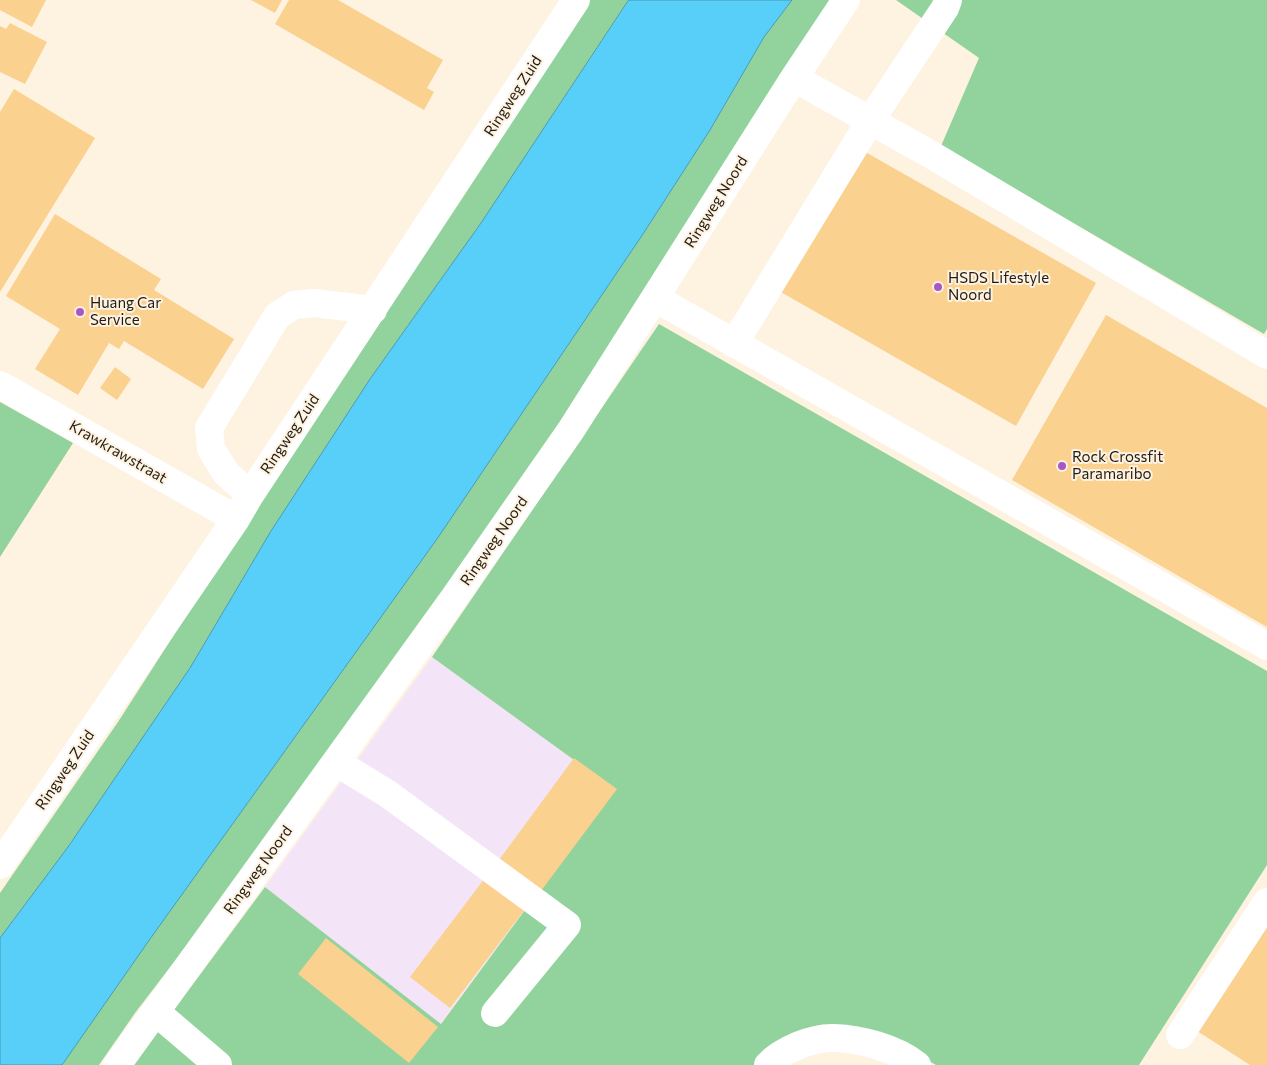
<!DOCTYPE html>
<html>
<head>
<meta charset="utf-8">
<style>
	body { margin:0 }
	canvas { display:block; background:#fef2e1 }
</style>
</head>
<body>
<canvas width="1267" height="1065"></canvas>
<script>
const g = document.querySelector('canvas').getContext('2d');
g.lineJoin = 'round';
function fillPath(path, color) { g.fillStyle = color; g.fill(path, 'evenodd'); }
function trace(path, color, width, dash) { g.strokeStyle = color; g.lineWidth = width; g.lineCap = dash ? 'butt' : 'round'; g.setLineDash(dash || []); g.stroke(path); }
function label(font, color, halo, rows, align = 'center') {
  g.font = font + ' Commissioner,sans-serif'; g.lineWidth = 4; g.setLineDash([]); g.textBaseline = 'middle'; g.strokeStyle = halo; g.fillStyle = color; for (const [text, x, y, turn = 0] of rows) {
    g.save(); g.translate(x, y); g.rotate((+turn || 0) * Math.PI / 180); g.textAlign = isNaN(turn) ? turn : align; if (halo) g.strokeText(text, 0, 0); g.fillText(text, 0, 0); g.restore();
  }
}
const industrial = new Path2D(`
	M432 657 614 789 440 1024 265 887Z`);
const green = new Path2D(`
	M588 0H629L481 223 370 379 271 531 190 668 68 847 0 938V893L118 722 255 509Z
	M792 0H832L594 372 516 489 249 864 135 1013 99 1065H62L150 939 437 539 643 234 710 130 764 37Z
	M896 0H1267V329L1264 334 941 146 979 58Z
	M659 324 1267 671V865L1139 1065H936L899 1044 850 1030 755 1065H133L265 887 441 1024 614 789 432 657Z
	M0 402 73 443 0 557Z`);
const water = new Path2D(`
	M629 0H792L764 37 710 130 643 234 437 539 150 939 62 1065H0V938L68 847 190 668 271 531 370 379 481 223Z`);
const building = new Path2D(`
	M0 0H46L32 27 0 10Z
	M251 0H282L275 13Z
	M289 0H338L443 60 427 88 434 92 424 110 275 24Z
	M10 23 47 42 25 84 0 72V26L6 29Z
	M14 89 95 138 0 292V112Z
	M860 149 1096 283 1016 426 779 291Z
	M55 214 161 279 154 290 234 339 203 389 124 341 119 349 109 343 78 395 35 369 60 329 6 296Z
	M1106 315 1267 408V627L1012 480Z
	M115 367 131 379 117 400 100 388Z
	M574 758 617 789 541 891 499 860Z
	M485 878 526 908 450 1008 410 977Z
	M1267 916V1065H1250L1194 1029Z
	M326 938 438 1027 409 1063 298 974Z`);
const minor = new Path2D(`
	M794 78 930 154 1267 355
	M655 298 1267 646
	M734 344 870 121 945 8 948 0
	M0 385 236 519
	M250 495 226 473 211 449 209 428 277 316 294 305 314 303 373 310
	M336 762 388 794 567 925 495 1013
	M0 865 236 519 250 495 576 0
	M156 1012 218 1065
	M1180 1035 1267 902
	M117 1065 454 598 571 430 794 78 846 0
	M768 1065C782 1050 813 1037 834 1038 861 1039 895 1048 917 1065`);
const markers = [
	[938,287,5,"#a956c6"],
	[80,312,5,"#a956c6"],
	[1062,466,5,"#a956c6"]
];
const streetNames = [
	["Ringweg Zuid",513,96,-57],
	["Ringweg Noord",716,202,-58],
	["Ringweg Zuid",290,434,-56],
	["Krawkrawstraat",118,452,30],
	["Ringweg Noord",494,541,-55],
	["Ringweg Zuid",65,770,-56],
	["Ringweg Noord",258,870,-54]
];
const poiNames = [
	["HSDS Lifestyle",948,278],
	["Noord",948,295],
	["Huang Car",90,303],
	["Service",90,320],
	["Rock Crossfit",1072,457],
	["Paramaribo",1072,474]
];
fillPath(industrial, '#f3e4f7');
fillPath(green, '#92d39d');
fillPath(water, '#57cff8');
trace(water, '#4799b4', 1);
fillPath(building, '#fad18e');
trace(minor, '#fff', 28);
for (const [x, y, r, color] of markers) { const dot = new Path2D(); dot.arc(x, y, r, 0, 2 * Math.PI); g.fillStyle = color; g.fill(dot); trace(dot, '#fef2e1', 2); }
label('15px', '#211b14', '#fef2e1', streetNames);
label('15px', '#211b14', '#fef2e1', poiNames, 'left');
</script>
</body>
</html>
